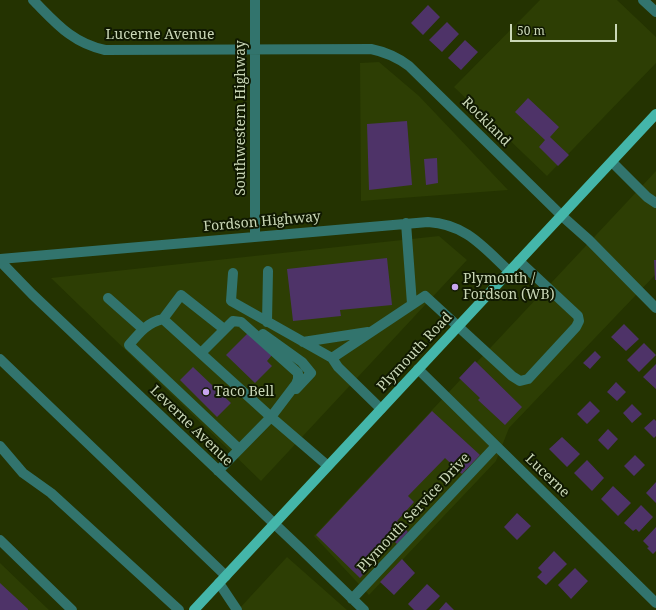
<!DOCTYPE html>
<html>
<head>
<meta charset="utf-8">
<style>
	body { margin:0 }
	#map { position:relative; width:656px; height:610px; overflow:hidden; background:#243301; font-family:"Noto Serif",serif }
	canvas { display:block }
	.scale { position:absolute; left:510px; top:24px; width:107px; height:18px; box-sizing:border-box; border:2px solid #cad7b7; border-top:0; padding-left:5px; font-size:12px; line-height:14px; white-space:nowrap; color:#cad7b7; -webkit-text-stroke:3px #101901; paint-order:stroke }
</style>
</head>
<body>
<div id="map">
<canvas width="656" height="610"></canvas>
<div class="scale">50 m</div>
</div>
<script>
const g = document.querySelector('canvas').getContext('2d');
g.lineJoin = 'round';
function fillPath(path, color) { g.fillStyle = color; g.fill(path, 'evenodd'); }
function trace(path, color, width, dash) { g.strokeStyle = color; g.lineWidth = width; g.lineCap = dash ? 'butt' : 'round'; g.setLineDash(dash || []); g.stroke(path); }
function label(font, color, halo, rows, align = 'center') {
  g.font = font + ' "Noto Serif",serif'; g.lineWidth = 4; g.setLineDash([]); g.textBaseline = 'middle'; g.strokeStyle = halo; g.fillStyle = color; for (const [text, x, y, turn = 0] of rows) {
    g.save(); g.translate(x, y); g.rotate((+turn || 0) * Math.PI / 180); g.textAlign = isNaN(turn) ? turn : align; if (halo) g.strokeText(text, 0, 0); g.fillText(text, 0, 0); g.restore();
  }
}
const built = new Path2D(`
	M540 0H617L656 37V63L547 176 454 87Z
	M379 62 419 96 508 190 361 201 360 63Z
	M656 171V274L509 428 496 461 369 595 314 536Z
	M439 236 467 260 261 481 51 278Z
	M287 557 347 610H238Z
	M0 563 49 610H0Z`);
const building = new Path2D(`
	M428 5 440 17 423 35 411 23Z
	M447 22 459 34 442 52 429 40Z
	M465 40 478 52 461 70 448 58Z
	M528 98 559 127 550 137 569 155 558 166 539 147 545 140 515 112Z
	M407 121 412 185 369 190 367 124Z
	M437 158 438 183 426 185 424 159Z
	M387 258 392 305 340 310 341 316 293 321 287 269Z
	M654 260H656V280H655Z
	M624 324 639 339 626 351 611 337Z
	M249 332 272 355 267 361 272 366 255 383 226 355Z
	M644 343 656 355 639 372 627 360Z
	M595 351 601 357 590 369 583 363Z
	M475 361 522 407 505 425 478 400 480 398 459 378Z
	M656 364V389L643 377Z
	M193 367 231 403 217 417 180 380Z
	M616 382 626 392 617 401 607 392Z
	M590 401 600 411 587 424 577 414Z
	M632 404 642 414 632 423 623 413Z
	M432 411 480 455 462 474 445 458 408 496 414 502 397 521 408 532 397 544 394 541 360 578 316 535Z
	M654 419 656 421V436L654 438 644 428Z
	M608 429 618 439 608 450 598 440Z
	M562 437 580 454 567 467 549 449Z
	M635 455 645 465 634 476 624 466Z
	M587 460 604 478 592 491 574 473Z
	M656 482V503L646 493Z
	M613 486 631 503 618 516 601 499Z
	M641 505 653 517 639 532 636 529 633 531 624 523Z
	M517 513 531 526 517 540 504 527Z
	M656 527V551L653 554 647 548 649 547 643 541Z
	M554 551 567 564 546 585 537 577 542 572 538 568Z
	M402 559 415 573 394 595 380 582Z
	M575 568 588 581 571 599 558 585Z
	M0 583 28 609V610H0Z
	M427 584 440 596 426 610H414L408 604Z
	M446 602 454 610H439Z`);
const minor = new Path2D(`
	M33 0C56 23 72 43 105 50L371 49C386 52 397 57 409 66L562 216 589 240 656 308
	M255 0V236
	M643 0 656 12
	M612 162 647 197 656 203
	M406 223 412 304
	M0 259 428 222C466 224 484 248 509 271
	M0 261 32 294 301 549 364 610
	M233 273 231 301 332 358 338 367 381 409
	M108 298 143 329
	M163 319 181 295 224 329
	M267 322 268 271
	M263 334 302 362 311 373 296 389
	M303 342 368 332
	M201 353 233 321 241 322 298 373V379L296 384 271 417 163 319C148 322 139 333 129 345L239 449
	M332 358 425 296 512 376 520 381 528 379 576 327 579 321 578 316 519 261
	M0 359 226 576
	M418 369 656 603
	M0 446 23 473 51 493 179 610
	M218 471 271 417 328 466
	M0 540 72 610
	M219 583 237 610
	M352 599 496 446`);
const major = new Path2D(`
	M194 610 656 114`);
const markers = [
	[455,287,4,"#c8a6ef"],
	[206,392,4,"#c8a6ef"]
];
const streetNames = [
	["Lucerne Avenue",160,35],
	["Southwestern Highway",241,118,-90],
	["Rockland",486,122,45],
	["Fordson Highway",262,222,-5],
	["Plymouth Road",415,352,-47],
	["Leverne Avenue",191,426,44],
	["Lucerne",547,476,44],
	["Plymouth Service Drive",414,513,-47]
];
const poiNames = [
	["Plymouth /",463,279],
	["Fordson (WB)",463,295],
	["Taco Bell",214,392]
];
fillPath(built, '#2d3e04');
fillPath(building, '#4e3368');
trace(minor, '#32746d', 10);
trace(major, '#44b6aa', 10);
for (const [x, y, r, color] of markers) { const dot = new Path2D(); dot.arc(x, y, r, 0, 2 * Math.PI); g.fillStyle = color; g.fill(dot); trace(dot, '#101901', 1.5); }
label('14px', '#cad7b7', '#101901', streetNames);
label('14px', '#cad7b7', '#101901', poiNames, 'left');
</script>
</body>
</html>
